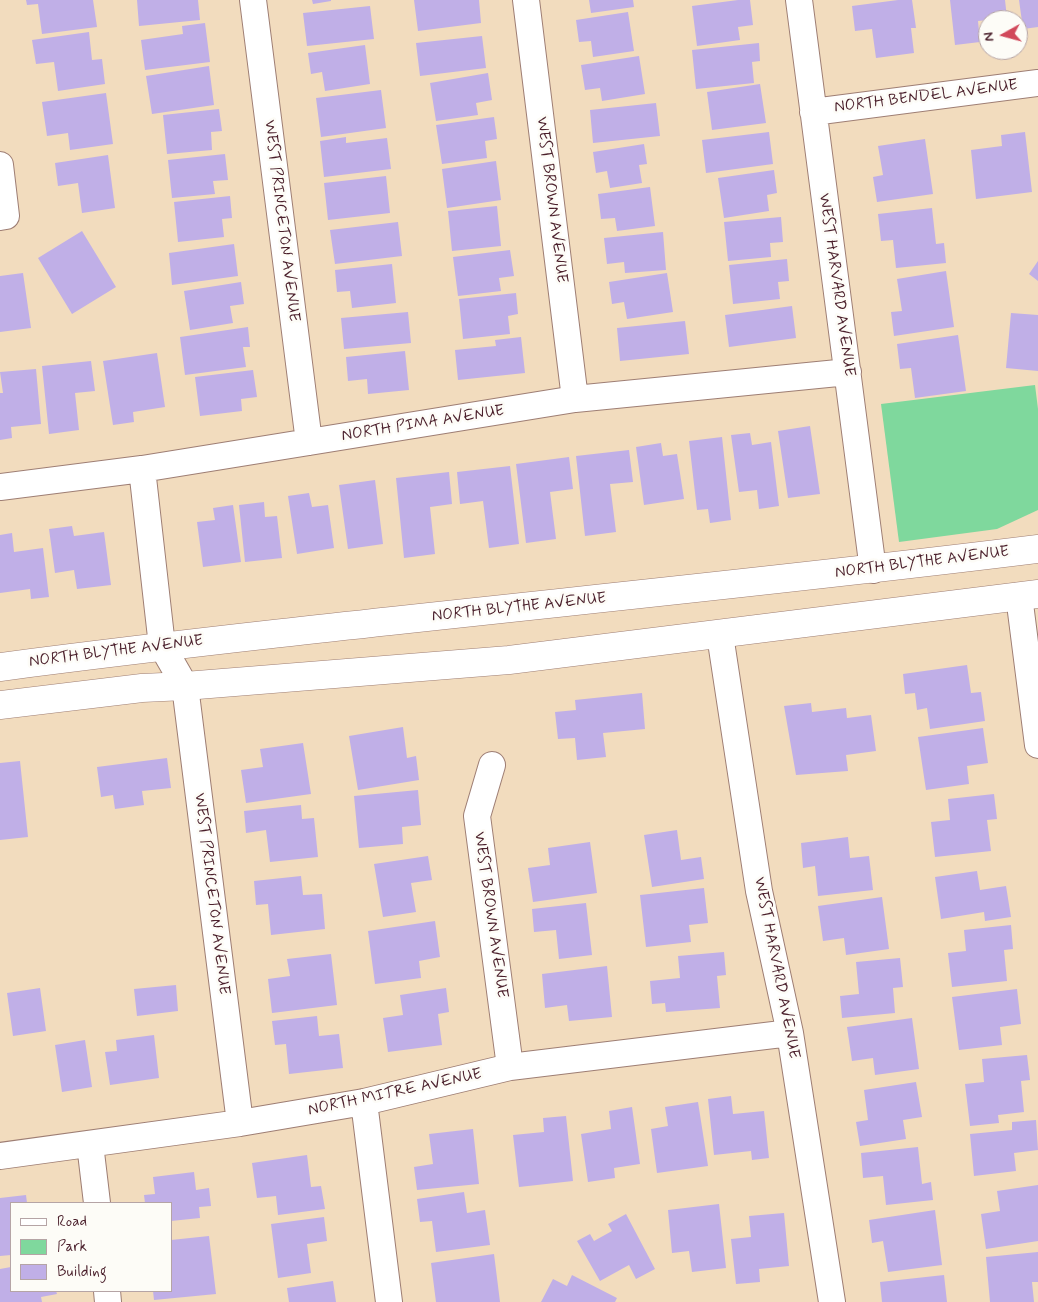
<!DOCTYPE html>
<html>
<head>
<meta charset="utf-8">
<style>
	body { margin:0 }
	#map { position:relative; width:1038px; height:1302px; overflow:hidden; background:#f2dcbe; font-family:Mynerve,sans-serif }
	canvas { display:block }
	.legend { position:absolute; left:10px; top:1202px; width:162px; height:90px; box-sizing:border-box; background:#fdfcf7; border:1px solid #b5a4a5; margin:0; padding:6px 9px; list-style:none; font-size:15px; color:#4a1f2b }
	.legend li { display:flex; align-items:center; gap:10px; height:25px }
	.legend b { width:25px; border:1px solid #b5a4a5 }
	.north { position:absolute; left:978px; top:10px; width:50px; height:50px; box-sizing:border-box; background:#fdfcf7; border:1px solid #b5a4a5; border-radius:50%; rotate:263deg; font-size:14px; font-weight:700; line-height:20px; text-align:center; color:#4a1f2b }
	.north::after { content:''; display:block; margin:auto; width:18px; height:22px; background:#d1495b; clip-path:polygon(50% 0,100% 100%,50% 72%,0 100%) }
</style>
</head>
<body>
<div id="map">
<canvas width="1038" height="1302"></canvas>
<ul class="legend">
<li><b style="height:6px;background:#fff"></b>Road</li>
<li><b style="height:14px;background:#7fd89d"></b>Park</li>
<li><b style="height:14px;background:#c0afe7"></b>Building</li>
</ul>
<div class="north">N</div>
</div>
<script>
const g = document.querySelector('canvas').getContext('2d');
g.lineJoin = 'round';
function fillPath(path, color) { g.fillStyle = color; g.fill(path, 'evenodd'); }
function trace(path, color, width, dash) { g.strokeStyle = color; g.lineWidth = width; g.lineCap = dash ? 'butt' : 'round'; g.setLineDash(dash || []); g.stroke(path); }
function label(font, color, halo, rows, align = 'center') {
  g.font = font + ' Mynerve,sans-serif'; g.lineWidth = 5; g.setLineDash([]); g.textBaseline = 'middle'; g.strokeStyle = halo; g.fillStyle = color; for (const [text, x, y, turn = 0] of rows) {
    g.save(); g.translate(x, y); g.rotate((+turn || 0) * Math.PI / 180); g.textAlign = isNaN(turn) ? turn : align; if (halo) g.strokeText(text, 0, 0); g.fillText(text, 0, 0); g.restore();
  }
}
const green = new Path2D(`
	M1035 385 1038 409V510L997 529 899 542 881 404Z`);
const building = new Path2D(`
	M26 0H93L97 27 42 34 38 4 27 5Z
	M137 0H198L200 20 139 26Z
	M312 0H331V1L313 4Z
	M414 0H479L481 23 418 31Z
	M589 0H633L634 7 591 13Z
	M738 0H750L753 25 738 27 740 40 697 46 692 6Z
	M898 0H912L916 28H911L914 53 876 58 872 29 855 31 852 6Z
	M950 0H1005L1007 18 978 21 980 42 955 45Z
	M1019 0H1038V27L1023 29Z
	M370 6 374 39 307 46 303 13Z
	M628 12 634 51 593 57 591 41 579 42 576 20Z
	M205 23 210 62 145 70 141 40 183 34 182 26Z
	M89 32 92 60 102 59 105 84 58 91 54 62 36 64 32 40Z
	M482 36 486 68 420 76 416 43Z
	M759 43 760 61 752 62 754 83 696 89 692 50Z
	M365 45 370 84 325 91 322 72 311 74 308 53Z
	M639 56 645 94 602 101 600 88 585 90 581 65Z
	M209 66 214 105 152 114 146 76Z
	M488 73 492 100 476 103 478 115 436 121 430 83Z
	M760 84 766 123 712 130 707 92Z
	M381 90 386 128 321 137 316 98Z
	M106 93 113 144 70 150 68 133 47 136 42 102Z
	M656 103 660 136 593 143 590 110Z
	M219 109 222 131 211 132 212 150 167 154 163 115Z
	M494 117 497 139 485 141 487 158 442 164 436 125Z
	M769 132 773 164 706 173 702 140Z
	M1025 132 1032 192 976 199 971 150 1002 146 1001 135Z
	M346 137V143L387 138 391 169 324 177 320 141Z
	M925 139 933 194 877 202 873 177 883 175 878 146Z
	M644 144 647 164 639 165 642 183 610 188 607 171 596 173 593 152Z
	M225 154 228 180 213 181 215 194 172 198 168 160Z
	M108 155 115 208 82 213 78 183 58 186 55 163Z
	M496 161 501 200 447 208 442 169Z
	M774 170 777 193 767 195 769 211 724 218 718 178Z
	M386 176 390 213 328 220 324 183Z
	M650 187 655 226 617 231 615 218 601 219 598 194Z
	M230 196 232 218 222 219 224 237 178 242 174 202Z
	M497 206 501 246 452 251 448 211Z
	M932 208 936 244 944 243 946 263 896 268 893 240 881 241 878 214Z
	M781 217 783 242 770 243 771 257 728 261 724 222Z
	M398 222 402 256 335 264 330 230Z
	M82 231 116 287 72 314 38 258Z
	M663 232 666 270 625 273 624 262 607 264 604 238Z
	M234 244 238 276 172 285 169 253Z
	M510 250 514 276 499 278 501 291 458 296 453 257Z
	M787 259 789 281 778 282 780 299 733 304 729 265Z
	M1038 261V281L1029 274Z
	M392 264 396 303 352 308 350 291 337 292 335 270Z
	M946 271 954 327 894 336 891 312 902 311 897 279Z
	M23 273 31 328 0 332V276Z
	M667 273 673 312 627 319 624 302 612 304 609 282Z
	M241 282 244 304 230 306 233 323 190 330 184 291Z
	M516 293 518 314 508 316 510 334 463 339 459 299Z
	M792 306 796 338 729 347 725 315Z
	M408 312 411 343 344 349 341 318Z
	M1011 313 1038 315V371L1006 368Z
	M685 321 689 354 620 361 617 328Z
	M248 327 250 347H243L246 367 185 375 180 337Z
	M958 335 966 391 915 398 911 368 900 369 897 344Z
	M521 337 525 373 458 380 455 350 496 346 495 340Z
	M405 351 409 390 368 394 367 379 348 381 346 357Z
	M157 353 165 407 133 412 134 422 113 425 103 361Z
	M91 361 95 391 75 393 79 430 49 434 42 366Z
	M36 369 41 424 11 427 12 438 0 440V393H3L0 372Z
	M253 370 257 397 241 399 242 411 200 416 195 377Z
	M810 426 820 494 788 498 778 431Z
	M750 433 752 445 771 442 779 506 759 509 757 490 739 492 731 435Z
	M722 437 731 520 710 523 708 509 697 510 689 441Z
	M661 443 663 456 677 454 684 499 644 505 636 447Z
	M629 450 633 482 610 484 616 532 585 536 576 456Z
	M569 457 573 489 550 492 556 539 526 543 516 464Z
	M510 466 519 544 489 548 483 501 460 504 457 472Z
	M449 472 452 504 430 507 435 554 404 558 396 478Z
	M375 480 383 544 348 549 339 485Z
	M309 493 312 507 328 505 334 548 297 554 288 496Z
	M264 502 265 517 277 516 282 558 245 562 239 505Z
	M233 505 241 562 203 567 197 522 215 520 213 508Z
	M72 526 74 536 104 532 111 585 77 589 74 570 55 573 49 529Z
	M12 533 14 552 43 548 49 597 31 599 30 589 0 593V535Z
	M967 665 971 693 981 692 985 721 930 729 927 708 917 710 915 693 905 694 903 674Z
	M642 693 645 729 603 733 606 757 577 760 575 738 558 739 555 712 576 710 575 700Z
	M811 703 812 712 846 708 847 718 871 715 876 751 846 755 848 771 796 775 784 706Z
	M403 727 407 758 416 756 419 780 358 790 349 736Z
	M983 728 988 763 967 766 969 784 926 790 918 737Z
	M303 743 311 794 246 803 241 770 263 767 260 749Z
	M167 758 171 788 142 791 144 805 115 809 113 795 101 797 97 767Z
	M20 761 28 837 0 840V763Z
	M418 790 421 825 402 827 403 844 359 848 354 796Z
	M994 794 997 819 987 820 991 851 935 857 931 822 950 820 948 799Z
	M301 805 302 819 314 818 318 857 270 862 266 830 246 833 244 811Z
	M677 830 681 860 701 857 704 879 652 887 644 835Z
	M848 837 850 858 869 856 873 890 818 896 815 866 803 868 801 843Z
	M590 842 597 893 533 902 528 868 550 865 548 848Z
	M428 856 432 880 411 883 416 912 383 917 374 864Z
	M977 871 980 890 1006 886 1011 917 985 921 984 912 941 919 935 877Z
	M301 876 303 895 322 894 325 929 271 935 268 904 256 905 254 881Z
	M704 888 708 923 689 925 691 942 646 947 640 895Z
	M882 897 889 949 846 955 844 938 823 941 818 906Z
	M586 903 592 955 559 959 556 930 534 932 532 909Z
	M435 921 440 957 419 961 421 978 375 984 368 931Z
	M1011 925 1013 949 1004 950 1007 981 952 987 948 953 966 951 964 930Z
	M724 952 726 975 717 976 720 1008 666 1012 665 1003 652 1004 650 981 680 978 678 956Z
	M331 954 337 1005 272 1013 268 979 290 976 287 959Z
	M900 958 903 987 893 988 895 1013 842 1018 840 996 859 994 856 962Z
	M607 966 612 1017 569 1021 567 1005 545 1008 542 974Z
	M176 985 178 1011 137 1016 134 989Z
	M40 988 46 1031 13 1036 7 993Z
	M446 988 449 1012 438 1014 442 1045 388 1052 383 1018 403 1015 400 995Z
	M1017 989 1021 1024 1000 1027 1002 1045 959 1050 952 997Z
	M317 1016 319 1036 339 1034 343 1068 289 1074 286 1044 275 1045 272 1021Z
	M912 1018 919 1069 875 1075 873 1058 852 1061 847 1027Z
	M154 1035 159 1078 110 1085 105 1052 117 1051 116 1040Z
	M85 1040 92 1087 62 1092 55 1045Z
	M1027 1055 1030 1080 1021 1081 1024 1112 998 1115 999 1123 970 1126 965 1084 984 1082 982 1059Z
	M916 1082 922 1117 903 1120 906 1139 860 1146 856 1122 868 1120 864 1090Z
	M731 1096 733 1114 764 1111 769 1158 752 1160 751 1151 714 1155 708 1099Z
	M698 1102 708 1166 657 1173 651 1129 668 1126 665 1107Z
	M632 1107 640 1164 614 1168 615 1178 588 1182 581 1134 611 1129 609 1111Z
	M566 1116 573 1181 519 1187 513 1135 544 1132 543 1118Z
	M1036 1120 1038 1150 1014 1153 1016 1171 974 1176 970 1134 1012 1130V1122Z
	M473 1129 479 1184 417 1190 414 1167 433 1164 429 1134Z
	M918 1147 922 1184 931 1182 933 1200 886 1205 883 1176 863 1178 861 1153Z
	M307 1155 311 1187 321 1186 325 1209 278 1215 276 1196 257 1198 252 1163Z
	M194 1172 196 1190 209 1188 211 1206 199 1207 200 1218 171 1221V1203H145L144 1195 155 1194 153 1177Z
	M1038 1185V1241L986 1249 981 1214 1000 1211 997 1191Z
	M464 1192 467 1213 485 1210 490 1245 436 1252 432 1221 420 1222 417 1199Z
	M26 1195 27 1203H11V1255L0 1256V1198Z
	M719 1204 726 1268 692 1272 689 1251 672 1253 668 1210Z
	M935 1210 942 1265 888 1272 883 1241 872 1243 869 1220Z
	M784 1213 789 1266 759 1269 760 1282 736 1284 731 1239 751 1237 749 1216Z
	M626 1214 655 1269 636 1279 629 1265 600 1281 577 1241 590 1234 594 1241 612 1231 608 1224Z
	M324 1217 327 1241 307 1244 311 1273 278 1278 271 1224Z
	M209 1236 216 1294 154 1300 153 1291H171V1240Z
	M1038 1252V1282H1032L1034 1302H990L986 1257Z
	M494 1254 500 1302H436L431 1263Z
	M11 1267V1291H56L57 1294 41 1297 42 1302H0V1269Z
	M572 1275 617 1298 615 1302H541L553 1279 567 1286Z
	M944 1275 947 1302H882L880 1282Z
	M333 1281 336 1302H289L287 1288Z`);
const minor = new Path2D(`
	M253 0 309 442
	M526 0 575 399
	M799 0 873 570
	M813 112 1038 83
	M0 165 6 216 0 217
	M142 469 162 646 185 686 240 1123
	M0 487 142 469 575 399 848 372
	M1019 596 1038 745
	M720 635 759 891 790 1033 832 1302
	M492 765 477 816 510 1067
	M364 1102 389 1302
	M90 1144 97 1203
	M0 1156 240 1123 364 1102 510 1067 790 1033
	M107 1291 108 1302`);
const tertiary = new Path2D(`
	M0 667C345 622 692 592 1038 549
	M0 705 142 688 185 686 509 660 1038 594`);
const streetNames = [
	["NORTH BENDEL AVENUE",926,97,-7],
	["WEST BROWN AVENUE",551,200,83],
	["WEST PRINCETON AVENUE",281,221,83],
	["WEST HARVARD AVENUE",836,285,82],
	["NORTH PIMA AVENUE",423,424,-9],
	["NORTH BLYTHE AVENUE",922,563,-7],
	["NORTH BLYTHE AVENUE",519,608,-6],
	["NORTH BLYTHE AVENUE",116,652,-7],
	["WEST PRINCETON AVENUE",211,894,83],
	["WEST BROWN AVENUE",490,915,82],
	["WEST HARVARD AVENUE",776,968,79],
	["NORTH MITRE AVENUE",395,1093,-12]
];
fillPath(green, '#7fd89d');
fillPath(building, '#c0afe7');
trace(minor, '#9e7e74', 28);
trace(tertiary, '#9e7e74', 29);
trace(minor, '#fff', 26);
trace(tertiary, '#fff', 28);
label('16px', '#4a1f2b', '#fdfcf7', streetNames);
</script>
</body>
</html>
